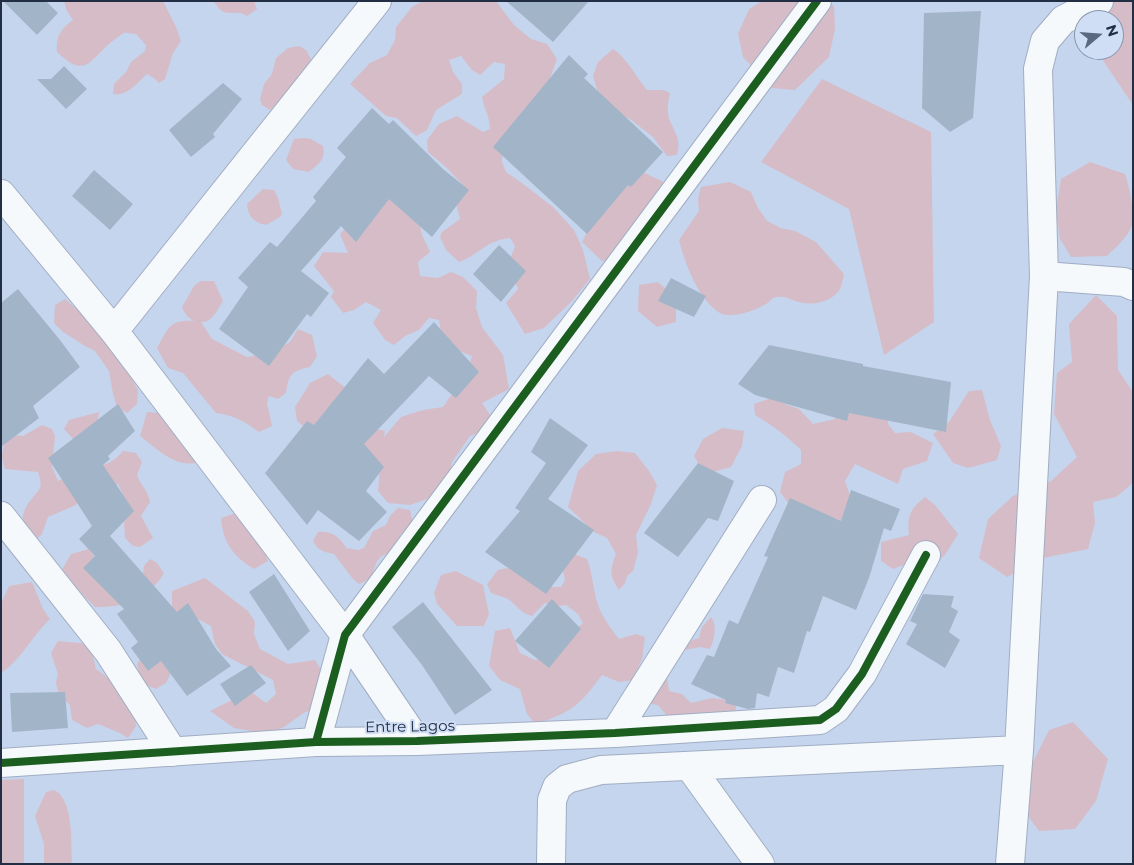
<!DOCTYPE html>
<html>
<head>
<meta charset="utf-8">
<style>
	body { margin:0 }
	#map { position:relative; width:1134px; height:865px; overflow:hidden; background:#c5d5ee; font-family:Montserrat,sans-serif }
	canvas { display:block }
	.frame { position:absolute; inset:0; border:2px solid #212e44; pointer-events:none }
	.north { position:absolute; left:1074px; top:10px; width:50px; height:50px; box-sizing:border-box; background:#cfddf5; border:1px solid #8997ae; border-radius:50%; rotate:72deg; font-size:14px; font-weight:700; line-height:20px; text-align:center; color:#212e44 }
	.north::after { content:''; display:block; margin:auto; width:18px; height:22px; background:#5a6880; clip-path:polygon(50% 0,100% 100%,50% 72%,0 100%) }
</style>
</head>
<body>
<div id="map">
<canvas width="1134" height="865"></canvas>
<div class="frame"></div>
<div class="north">N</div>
</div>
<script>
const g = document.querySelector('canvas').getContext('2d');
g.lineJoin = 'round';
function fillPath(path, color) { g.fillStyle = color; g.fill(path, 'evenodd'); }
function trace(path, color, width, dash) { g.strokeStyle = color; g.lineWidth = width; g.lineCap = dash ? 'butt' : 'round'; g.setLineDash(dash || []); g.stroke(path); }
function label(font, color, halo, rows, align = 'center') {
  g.font = font + ' Montserrat,sans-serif'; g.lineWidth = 4; g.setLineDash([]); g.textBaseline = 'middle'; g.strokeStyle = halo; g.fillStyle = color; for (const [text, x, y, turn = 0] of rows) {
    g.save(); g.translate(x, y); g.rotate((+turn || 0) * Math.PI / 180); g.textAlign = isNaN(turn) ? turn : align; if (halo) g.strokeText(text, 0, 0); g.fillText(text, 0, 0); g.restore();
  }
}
const green = new Path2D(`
	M64 1H163L176 27 181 41 173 53 165 79 159 83 154 78 147 74C137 83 127 97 113 94L114 84 126 72 131 62 145 51 146 45 136 34C133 34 127 32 124 33 121 34 117 38 114 40 90 58 87 81 57 52 56 35 61 29 73 20L67 11Z
	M213 1H254L257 9 247 16C238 9 230 16 222 11 219 9 216 4 213 1Z
	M423 1H496L514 25 531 39 547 44 557 59 544 95 503 141 502 162 506 172 522 183 554 208 574 230 583 250 590 279 572 301 544 328 525 334 506 303 518 289 508 265 515 246 510 238C484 241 481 254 459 262L446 250 440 237 442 232 460 219 456 203 461 183 447 168 428 152 427 140 439 124 457 116 483 132 490 129C490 117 484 109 482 97L504 79 505 64 494 62 480 75 472 70 461 56 449 60 453 72 462 84V94L436 110 427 130 416 136 397 118 386 116 350 84 370 63 387 55 395 40 396 27 412 7Z
	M762 1H824L834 6 835 29 829 57 795 90 772 88 743 57 738 34 749 9Z
	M1095 1H1133V105L1096 50H1114V20H1084V32L1079 24Z
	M299 46 306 50 311 59 299 83 270 110 262 105 260 99 264 84 272 74 276 58 288 48Z
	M613 49C628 59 636 77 647 90H663L670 93C668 102 666 112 670 121 676 135 681 139 677 155L667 156 653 137 630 119 612 111 600 100 593 76 598 62Z
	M822 79 931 132 934 322 884 355 849 209 761 162Z
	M305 138 311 139 323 146C326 159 319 164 309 172L293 169 286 160 294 139Z
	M1090 162 1125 174C1130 188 1134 211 1132 225 1128 237 1116 247 1107 256L1071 257 1060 239 1056 211 1061 179Z
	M640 171 662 181 667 190 612 260 602 261 582 242 591 225Z
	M730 182 751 192 758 208 767 221 781 228 795 231 816 242 844 274C843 278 842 285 840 289 832 302 813 306 799 302 790 300 784 294 773 298 770 300 768 304 764 305 754 311 731 319 720 313 698 300 685 263 679 240L699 211 698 199 701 187Z
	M263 189 274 190 278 198 282 214 280 217 266 225C253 222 248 216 247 204Z
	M384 190 418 217 422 235 430 252 418 262 420 276 438 278 451 272 463 277 477 291 476 308 482 327 503 355 509 389 482 403 492 418 483 431 470 436 452 462 447 482 427 499 410 505 388 503 378 491 380 468 315 436 297 421 295 407 310 383 328 374 348 390 373 428 385 431 384 437 401 417 423 410 443 407 467 372 472 356C450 348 442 345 439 320L429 318 419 330 405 336 394 345 385 340 373 323 381 310 366 302 354 310 343 313 331 297 334 291 314 266 323 252 348 253 340 234Z
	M200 281H214L223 301C217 310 212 323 201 322L212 339 247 357 271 353 290 342 298 329 312 335 317 356 310 367C291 371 289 374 286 393L278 399 269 396 267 403 272 426 259 432C245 422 234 415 216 413L183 373 168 368 157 348C168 329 169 319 194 321 188 318 185 314 182 307L194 286Z
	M658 282 676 298V322L657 327 638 311 639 285Z
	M1096 295 1117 316 1118 370 1133 392V483L1116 497 1093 502 1095 523 1088 549 1043 558 1007 577 979 558 988 519 1013 496 1051 481 1077 457 1054 414 1057 373 1072 362 1069 324Z
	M65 299 95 325 128 372 138 390 137 404 127 413 117 407 113 394 109 371 95 351 85 346 63 332 54 323 55 305Z
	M982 390 990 420 1001 446 997 460 968 468 953 463 933 434 949 422 969 391Z
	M774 397 785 404 799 409 813 424 835 419 831 400 885 398 888 424 895 433 911 432 933 443 927 461 903 469 898 484 855 464 845 481 853 505 844 534 838 519 792 508 780 492 785 472 801 464V450C787 436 772 425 755 415L754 404Z
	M99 412 96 434 75 441 64 429 69 420Z
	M147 412 160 413 203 437 195 463C174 467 156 448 140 436Z
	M42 425 52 429 55 436 52 467 58 481C80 469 107 471 123 451L136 453 142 462 137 475C140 485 148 490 150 502L141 516 153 538 140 547 133 546 125 538 124 524 127 503 118 484 91 491 76 505 48 517 42 534 35 541 22 529C22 519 23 509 30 501 39 489 44 489 38 472L5 469C0 455 2 448 9 435L23 436Z
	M722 428 744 431 742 446 731 467 705 474 694 456 703 439Z
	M617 451 635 453 649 471 657 485 651 504 636 535 638 553 633 571 627 576 625 583 619 590C609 575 610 570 616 554L607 538 594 532 568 507 578 471 596 454Z
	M925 497 935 505 958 534 945 555 935 563H909L893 569 881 561V542L909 535C907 516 910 509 925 497Z
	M398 508 410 510 413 523 400 535 399 552C394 553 386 553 382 556 370 565 379 577 359 584L353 579 334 554C324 552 318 551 313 541L318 532C330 530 341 537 346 548L358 550 364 548 373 531 386 525 390 516Z
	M236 513 260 536 268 561 254 569C233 556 223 543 221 518Z
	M89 549 97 561 143 574 144 566 150 559 157 563 164 573C149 599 124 608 95 607L77 589 59 575 71 554Z
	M569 552 587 559C592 571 593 588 597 602 601 616 610 627 619 639L636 634 645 637 642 659 633 680 619 682 602 675C580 705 571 713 535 724L527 714 520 689 500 680 489 666 495 631 510 628 520 653 535 660 548 657 568 635 583 623 578 614 566 605 553 607 545 603 532 616C519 613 517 604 506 598 501 596 496 595 491 593L487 584 498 570 518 566 547 587H561L565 580 560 555Z
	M456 571 483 585 489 614 484 626H457L437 604 434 593 441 575Z
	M205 578 248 611 255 622 254 634 260 649 288 664 315 660 325 676 320 709 305 712 284 727 269 734 234 728 210 711 250 691 266 703 276 694 273 680 222 654 215 644 211 626 190 615 172 611V591Z
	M32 582 43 609 50 619C32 636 21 660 1 673V604L9 586Z
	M711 617C718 626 714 640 710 649L701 647 684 650 666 672 669 691 682 694 691 703 712 698 737 701 735 713 721 712 702 721 668 717 658 705 644 703 682 640 690 641 699 638 702 627Z
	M58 641 90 644 96 669 115 683 134 711 136 726 128 738 120 733 98 724 87 728 72 720 70 705 59 695 56 683 58 674 51 653Z
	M155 652 173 669 166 683 156 689 143 684 137 665 142 655Z
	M1073 722 1108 759 1096 801 1075 829 1039 831 1025 812 1032 764 1049 730Z
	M24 779V864H1V780Z
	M54 790C74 799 71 845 72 864H44V844L35 816 46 792Z`);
const building = new Path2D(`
	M3 1H46L58 13 37 35Z
	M506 1H589L553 42Z
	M981 11 973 118 950 132 922 108 924 13Z
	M569 55 588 74 584 78 663 152 631 187 628 185 587 234 493 147Z
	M64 66 87 89 66 109 37 79H51Z
	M223 83 242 99 213 134 215 137 191 157 169 130Z
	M372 108 389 124 393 120 443 169 469 190 432 237 389 199 356 242 341 226 301 271 329 293 311 317 307 314 269 366 219 329 248 287 238 278 270 242 277 247 316 201 313 197 346 157 337 148Z
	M94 170 133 204 110 230 72 196Z
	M499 245 526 271 501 302 473 274Z
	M671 278 706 296 694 317 658 301Z
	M18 289 60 340 80 367 33 406 39 418 1 447V303Z
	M434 322 479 372 456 398 429 376 364 444 384 467 366 491 387 512 359 541 318 510 307 525 265 473 307 421 314 425 368 358 384 374Z
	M769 345 863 364V366L951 382 946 432 849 413 847 421 755 395 738 384Z
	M118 404 135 431 108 456 110 459 103 465 134 511 110 536 177 612 188 603 216 649 231 666 187 696 161 661 148 671 131 648 138 642 117 614 124 609 83 568 95 556 79 539 92 526 48 458Z
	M550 418 588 445 548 499 594 530 546 594 485 552 520 511 515 508 546 463 531 452Z
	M698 463 734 481 718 521 708 518 678 557 644 533Z
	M851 490 900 509 891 531 884 528 869 578 856 610 823 596 810 632 807 631 794 673 778 667 769 697 757 693 755 708 748 709 725 703 726 700 691 684 707 655 714 657 729 620 738 624 768 557 764 556 790 498 841 521Z
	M274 574 310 631 288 651 249 592Z
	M923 594 954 596 951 607 958 611 949 632 960 640 945 668 906 644 917 624 910 621Z
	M552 599 581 629 549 668 515 641Z
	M423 602 492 690 455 715 422 665 392 627Z
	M251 665 266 683 235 706 220 684Z
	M65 692 68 728 12 732 10 693Z`);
const minor = new Path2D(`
	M1 194 114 331 345 635 417 741
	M1044 276 1124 282 1133 286
	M114 331 377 1
	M1 516 108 651 173 752
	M615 733 762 500
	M316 742 345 635 817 1
	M1 763 316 742 417 741 615 733 820 720 836 709 862 674 926 555
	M690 767 760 864
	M551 864 552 800 557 787 567 779 601 770 1019 750
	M1010 864 1019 750 1044 276 1038 69 1045 41 1063 20 1099 1`);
const cycleway = new Path2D(`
	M316 742 345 635 817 1
	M1 763 316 742 417 741 615 733 820 720 836 709 862 674 926 555`);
const streetNames = [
	["Entre Lagos",410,727,-1]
];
fillPath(green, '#d6bcc7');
fillPath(building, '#a2b5c8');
trace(minor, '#a0adc3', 30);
trace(minor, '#f6f9fc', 28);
trace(cycleway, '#1b5e20', 8);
label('15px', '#212e44', '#cfddf5', streetNames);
</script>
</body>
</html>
